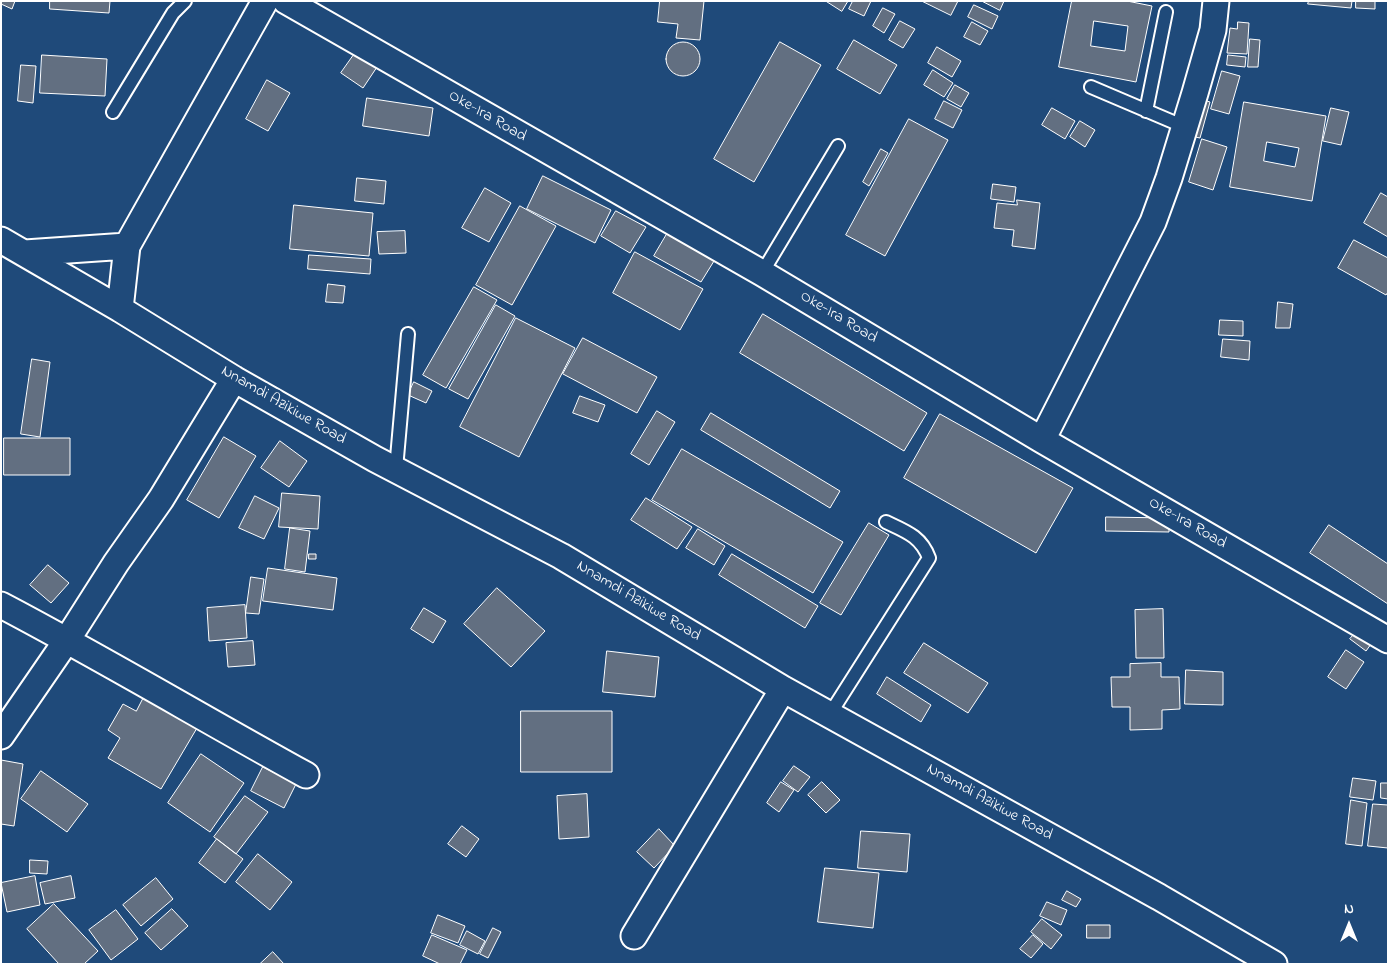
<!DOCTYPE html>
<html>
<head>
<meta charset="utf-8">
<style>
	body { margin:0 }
	#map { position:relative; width:1389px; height:965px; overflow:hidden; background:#1f4a7a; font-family:"Indie Flower",sans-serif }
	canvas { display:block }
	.frame { position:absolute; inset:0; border:2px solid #fff; pointer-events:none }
	.north { position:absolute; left:1324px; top:900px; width:50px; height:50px; -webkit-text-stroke:4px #1f4a7a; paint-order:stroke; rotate:0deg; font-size:14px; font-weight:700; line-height:20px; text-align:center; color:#fff }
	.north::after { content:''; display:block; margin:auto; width:18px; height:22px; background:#fff; clip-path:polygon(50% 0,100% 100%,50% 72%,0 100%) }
</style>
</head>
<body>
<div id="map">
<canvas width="1389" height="965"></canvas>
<div class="frame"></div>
<div class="north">N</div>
</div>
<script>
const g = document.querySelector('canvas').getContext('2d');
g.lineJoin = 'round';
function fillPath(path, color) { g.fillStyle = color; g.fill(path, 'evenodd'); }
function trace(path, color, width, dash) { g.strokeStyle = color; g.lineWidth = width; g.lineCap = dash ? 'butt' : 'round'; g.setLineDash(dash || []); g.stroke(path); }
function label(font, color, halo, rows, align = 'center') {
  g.font = font + ' "Indie Flower",sans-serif'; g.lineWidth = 5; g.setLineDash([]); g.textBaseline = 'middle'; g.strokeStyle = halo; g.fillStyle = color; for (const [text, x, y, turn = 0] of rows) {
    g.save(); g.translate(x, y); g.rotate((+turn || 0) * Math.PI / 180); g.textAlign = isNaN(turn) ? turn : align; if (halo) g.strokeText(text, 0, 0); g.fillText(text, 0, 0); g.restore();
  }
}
const building = new Path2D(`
	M1 1H15L12 9 1 4Z
	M50 1H110L109 13 50 9Z
	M660 1H704L700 40 676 38 678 24 658 22Z
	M826 1H848L842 11Z
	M853 1H871L864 16 849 9Z
	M922 1H958L951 15Z
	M982 1H1004L1000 10Z
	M1072 1H1127L1152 6 1136 82 1059 67ZM1094 21 1128 26 1125 51 1091 46Z
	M1309 1H1352L1351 8 1308 4Z
	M1356 1H1375V9L1356 8Z
	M974 5 998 16 992 29 968 17Z
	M883 8 895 14 884 33 873 26Z
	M900 21 915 29 903 48 889 40Z
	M972 22 988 31 980 45 964 37Z
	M1238 22 1249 23 1247 54 1227 53 1230 28 1237 29Z
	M1250 39 1260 40 1258 67H1248Z
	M854 40 897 65 880 94 837 69Z
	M666 59a17 17 0 1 1 34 0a17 17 0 1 1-34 0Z
	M780 42 821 65 754 182 714 159Z
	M937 47 961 61 952 77 928 63Z
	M358 49 379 64 363 88 341 73Z
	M42 55 107 59 105 96 40 93Z
	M1228 55 1246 57 1245 67 1227 65Z
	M21 65 36 66 33 103 18 101Z
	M933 70 953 83 944 97 924 85Z
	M1222 71 1240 76 1229 114 1211 109Z
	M267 80 290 93 268 131 246 119Z
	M955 85 969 93 961 107 947 99Z
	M367 98 433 108 429 136 363 126Z
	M1201 99 1210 102 1200 138 1191 136Z
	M944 101 962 110 953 128 935 119Z
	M1244 102 1326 116 1312 201 1230 187ZM1267 142 1299 148 1295 167 1264 161Z
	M1052 108 1075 121 1065 139 1042 125Z
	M1331 108 1349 112 1341 145 1323 141Z
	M909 119 948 140 885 256 846 235Z
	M1080 121 1095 130 1085 147 1070 137Z
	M1202 139 1227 147 1213 190 1189 182Z
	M881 149 888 153 869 186 863 182Z
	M543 176 611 210 595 243 527 209Z
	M357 178 386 181 384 204 355 201Z
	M993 184 1016 187 1014 202 991 199Z
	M485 188 511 203 489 242 462 228Z
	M1381 193 1388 197V237L1364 223Z
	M1017 200 1040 203 1035 249 1012 246 1014 230 994 228 997 203 1017 205Z
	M294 205 373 213 369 256 290 249Z
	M520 206 556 226 512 305 476 285Z
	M616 211 646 227 630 253 601 236Z
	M405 231 406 253 379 254 377 232Z
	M667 234 714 261 701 282 654 256Z
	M1354 240 1388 258V292L1386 295 1338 268Z
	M635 252 703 289 680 330 613 293Z
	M309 255 371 259 370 274 308 269Z
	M328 284 345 286 343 303 326 302Z
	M474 287 497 300 446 388 423 375Z
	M1278 302 1293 304 1290 328H1276Z
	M496 305 515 316 468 399 449 389Z
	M763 314 927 413 904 451 740 353Z
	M516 318 575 348 519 457 460 427Z
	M1220 320 1243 321V336L1219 335Z
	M583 338 657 377 637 413 563 374Z
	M1223 339 1250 341 1249 360 1221 357Z
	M32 359 50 362 40 437 21 434Z
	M414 382 432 391 426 403 408 395Z
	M580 396 605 405 598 422 573 413Z
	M657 411 675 422 649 465 631 454Z
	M711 413 840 491 830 508 701 430Z
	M940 414 1073 488 1036 553 904 478Z
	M224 437 256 456 219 518 187 500Z
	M4 438H70V475H4Z
	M280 441 307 461 289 487 261 468Z
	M682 449 843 542 813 593 652 500Z
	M282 493 320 496 318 529 279 527Z
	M255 496 279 508 264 539 239 528Z
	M646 498 692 527 677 549 631 520Z
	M1106 517 1169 518V532L1106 531Z
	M869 523 889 535 841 615 820 603Z
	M1329 525 1388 564V604L1310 553Z
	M290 528 310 531 305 572 285 569Z
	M698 529 725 546 714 565 686 548Z
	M309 554H316V559H309Z
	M732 554 818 606 805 628 719 575Z
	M48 565 69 583 51 603 30 585Z
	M268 568 337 578 333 610 263 601Z
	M251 577 264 579 259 614 246 613Z
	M497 588 545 631 511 667 464 624Z
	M245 605 247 638 209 641 207 608Z
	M424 608 446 621 433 643 411 629Z
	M1163 609 1164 658H1136L1135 610Z
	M1359 629 1374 640 1366 651 1350 639Z
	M253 641 255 665 228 667 226 643Z
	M924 643 988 683 968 713 904 673Z
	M1346 650 1364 662 1346 689 1328 677Z
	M607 651 659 657 655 697 603 692Z
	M1161 663V677H1179L1180 709 1162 710V729L1130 730V707H1112L1111 677H1130V664Z
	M1186 670 1223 672V705L1185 704Z
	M887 677 931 705 921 722 877 694Z
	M144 697 197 728 161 789 108 758 120 738 108 730 123 704 136 711Z
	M521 711H612V772H521Z
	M201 754 244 783 210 832 168 803Z
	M1 760 23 764 14 826 1 824Z
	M794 766 810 777 798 792 783 781Z
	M263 767 296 784 284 808 251 791Z
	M41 771 88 804 67 832 21 799Z
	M1353 778 1376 781 1373 800 1350 797Z
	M781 782 794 790 779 812 767 803Z
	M822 782 840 800 826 813 808 795Z
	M1381 783H1388V799L1381 798Z
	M587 794 589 837 559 839 557 796Z
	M245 796 268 812 236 854 214 837Z
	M1351 800 1367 803 1362 846 1346 844Z
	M1373 804 1388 805V848L1368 846Z
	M462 826 479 839 466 857 448 844Z
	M659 829 675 846 654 868 637 852Z
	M861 831 910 834 907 872 858 868Z
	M217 839 243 859 225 883 199 863Z
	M258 854 292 882 270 910 236 882Z
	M30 860 48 861 47 874 30 873Z
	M825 868 879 873 873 928 818 922Z
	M35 876 40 905 7 912 1 883Z
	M71 876 75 898 45 904 40 883Z
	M156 878 173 899 141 926 123 905Z
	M1067 891 1081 899 1076 907 1062 900Z
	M1047 902 1067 910 1061 925 1040 916Z
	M54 904 98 951 84 964H59L27 929Z
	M172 909 188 926 161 950 145 933Z
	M116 910 138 939 111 960 89 930Z
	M438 915 465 926 458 943 431 933Z
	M1042 919 1062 935 1051 949 1031 932Z
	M1087 925H1110V938H1087Z
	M493 928 501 932 488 958 480 954Z
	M467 931 485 941 478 954 460 945Z
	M432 935 467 950 460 964H440L423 956Z
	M1033 935 1043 944 1031 958 1020 949Z
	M273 952 284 964H260Z`);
const lane = new Path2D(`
	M1091 87 1185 127
	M1146 111 1166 12
	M113 112 173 13 185 1
	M762 273 838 146
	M396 469 408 334
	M830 714 929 558C921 536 905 531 886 522`);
const street = new Path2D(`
	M286 1 762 273 1042 440 1388 640
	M1 240 120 309 234 379 375 459 561 556 783 689 1159 897 1274 964
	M25 253 127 246
	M120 309 127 246 265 1
	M1042 440 1153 222 1169 178 1195 93 1213 30 1216 1
	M1 605C104 659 204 719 306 775
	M1 736 67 640 116 563 161 499 234 379
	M634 936 783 689`);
const streetNames = [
	["Oke-Ira Road",487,117,30],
	["Oke-Ira Road",838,318,31],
	["Nnamdi Azikiwe Road",283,406,30],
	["Oke-Ira Road",1187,524,30],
	["Nnamdi Azikiwe Road",638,602,31],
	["Nnamdi Azikiwe Road",989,803,29]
];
fillPath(building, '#626f81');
trace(building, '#fff', 1);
trace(lane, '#fff', 16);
trace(street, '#fff', 29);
trace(lane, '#1f4a7a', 12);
trace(street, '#1f4a7a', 25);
label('16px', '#fff', '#1f4a7a', streetNames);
</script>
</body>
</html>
